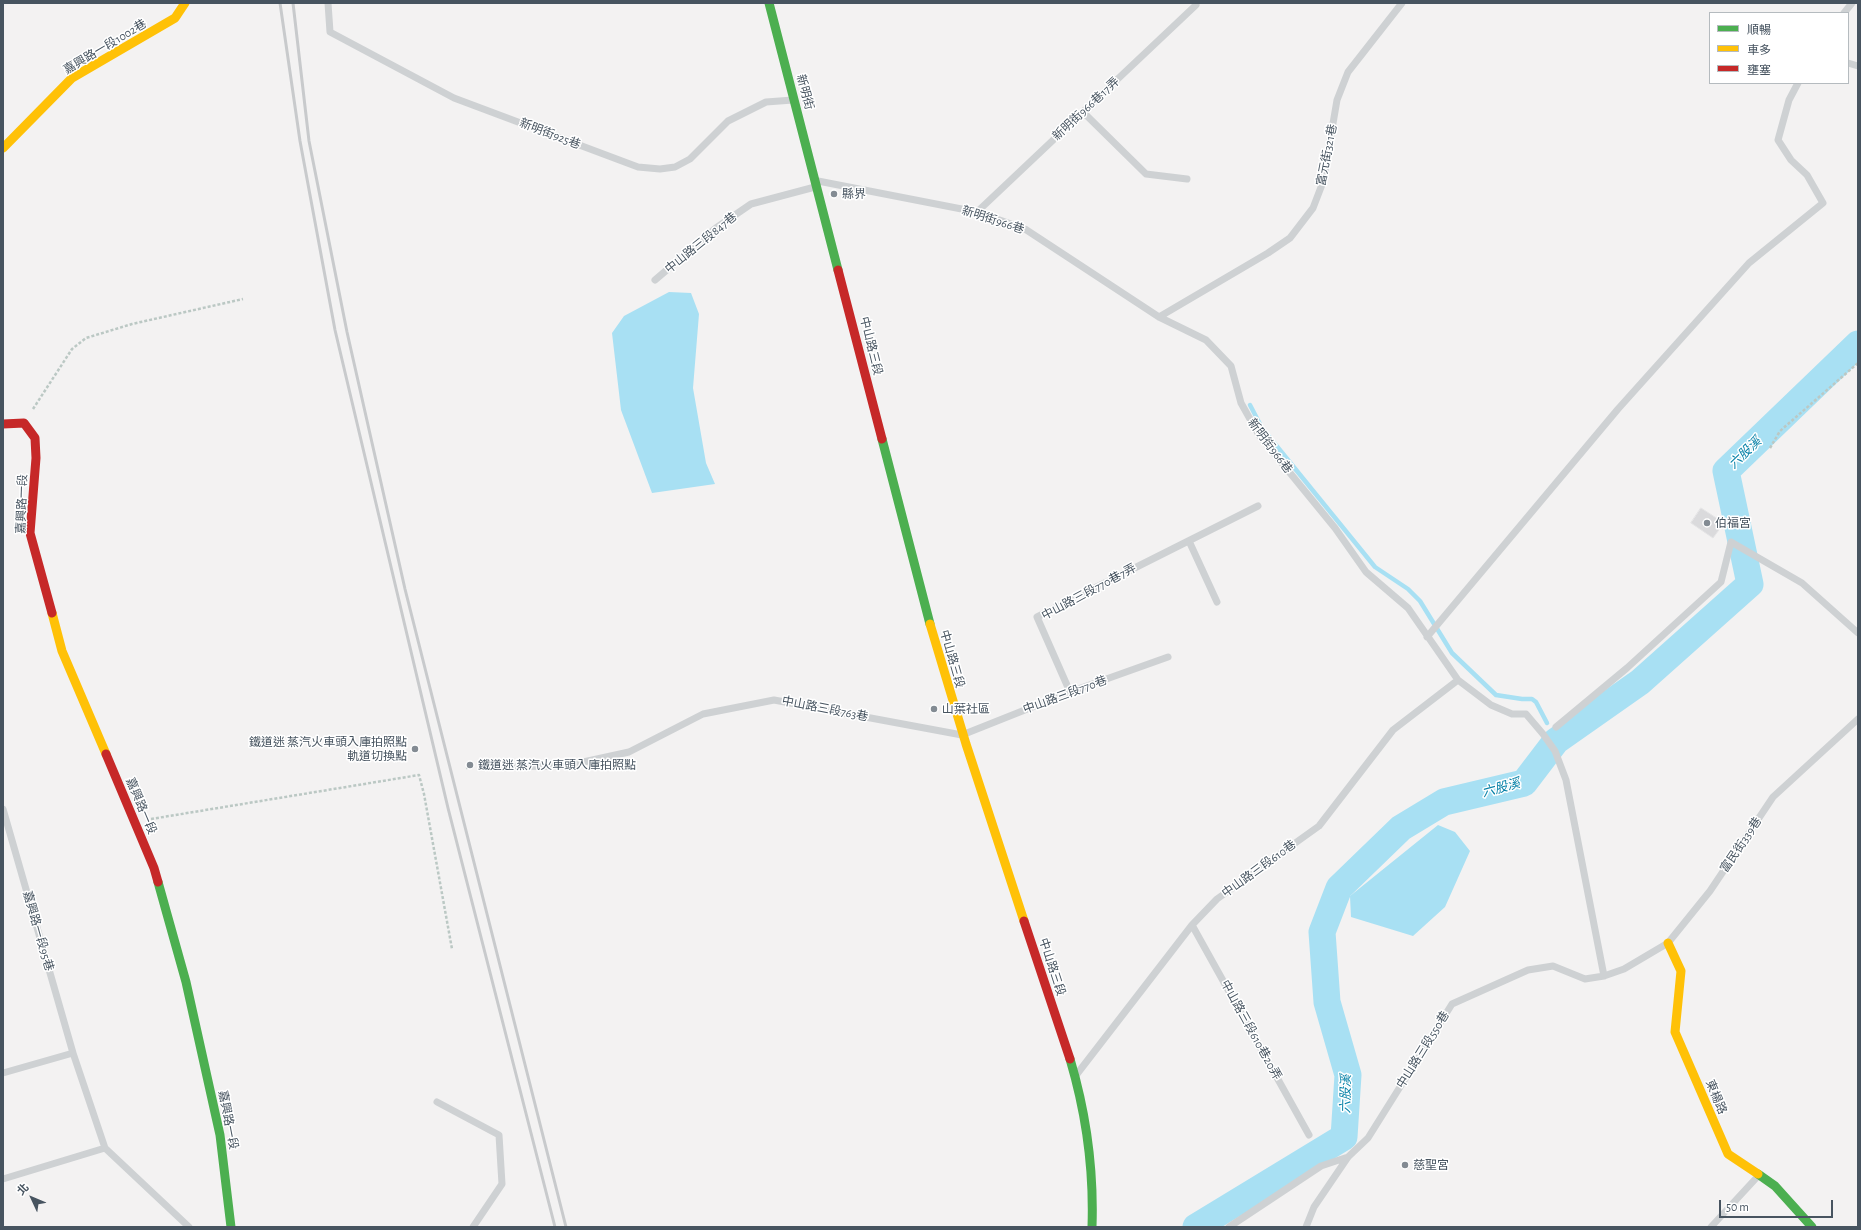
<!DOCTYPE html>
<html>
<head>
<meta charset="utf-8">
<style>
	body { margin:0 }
	#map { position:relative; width:1861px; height:1230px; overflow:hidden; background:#f3f2f2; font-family:"Alegreya Sans","Noto Sans TC",sans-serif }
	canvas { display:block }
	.frame { position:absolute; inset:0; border:4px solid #475460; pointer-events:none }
	.legend { position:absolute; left:1709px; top:12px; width:140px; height:72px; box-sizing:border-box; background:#fff; border:1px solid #b5bbbf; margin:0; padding:5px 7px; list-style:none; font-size:12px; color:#475460 }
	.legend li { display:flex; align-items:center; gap:8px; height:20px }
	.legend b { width:20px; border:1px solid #b5bbbf }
	.north { position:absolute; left:12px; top:1178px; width:40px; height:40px; -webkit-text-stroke:3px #fff; paint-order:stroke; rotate:314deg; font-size:11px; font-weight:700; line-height:16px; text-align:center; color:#475460 }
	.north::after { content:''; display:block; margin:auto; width:14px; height:18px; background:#475460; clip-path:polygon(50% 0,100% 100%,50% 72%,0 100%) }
	.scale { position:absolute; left:1719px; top:1200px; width:114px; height:18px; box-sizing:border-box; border:2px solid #475460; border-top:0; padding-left:5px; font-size:12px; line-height:14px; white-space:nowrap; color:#475460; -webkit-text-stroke:3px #fff; paint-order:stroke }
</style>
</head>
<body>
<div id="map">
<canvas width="1861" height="1230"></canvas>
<div class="frame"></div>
<ul class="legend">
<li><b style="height:5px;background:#4caf50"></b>順暢</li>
<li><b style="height:5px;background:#ffc107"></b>車多</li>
<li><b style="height:5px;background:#c62828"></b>壅塞</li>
</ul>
<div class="north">北</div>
<div class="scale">50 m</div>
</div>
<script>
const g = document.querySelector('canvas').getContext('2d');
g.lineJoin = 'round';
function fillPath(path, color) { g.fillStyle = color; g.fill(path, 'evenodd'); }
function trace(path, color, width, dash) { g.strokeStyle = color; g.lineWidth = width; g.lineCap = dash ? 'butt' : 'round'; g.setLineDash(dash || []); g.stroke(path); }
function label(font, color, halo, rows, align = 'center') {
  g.font = font + ' "Alegreya Sans","Noto Sans TC",sans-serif'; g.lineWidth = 3; g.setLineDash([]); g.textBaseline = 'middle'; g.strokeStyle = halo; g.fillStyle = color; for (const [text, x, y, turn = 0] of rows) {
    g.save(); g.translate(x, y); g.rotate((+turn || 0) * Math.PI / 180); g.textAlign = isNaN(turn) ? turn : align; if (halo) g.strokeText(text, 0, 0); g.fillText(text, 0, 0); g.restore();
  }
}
const water = new Path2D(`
	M669 292 691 293 699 314 693 388 706 463 715 484 652 493 621 410 612 333 624 316Z
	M1438 825 1455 832 1470 851 1445 907 1413 936 1351 917 1350 896Z`);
const stream = new Path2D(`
	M1250 405 1262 428 1375 567 1408 589 1420 601 1452 653 1496 695 1522 699H1532L1536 702 1547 723
	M1553 736 1556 741`);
const river = new Path2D(`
	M1196 1227 1344 1137 1348 1075 1327 1002 1322 932 1339 888 1401 828 1444 802 1524 783 1556 741 1640 682 1750 584 1726 471 1858 344`);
const building = new Path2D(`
	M1701 508 1724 523 1713 538 1691 523Z`);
const path = new Path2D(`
	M33 409 72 349 86 338 132 324 243 299
	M1770 448 1780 431 1858 363
	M466 768 472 767
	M151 819 419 775 424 794 452 949`);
const lane = new Path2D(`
	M328 3 330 32 454 98 638 167 660 169 675 167 690 159 728 121 766 102 793 100
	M1844 13 1852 3
	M1848 63 1858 66
	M1083 112 1146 174 1187 179
	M818 181 977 212 1025 229 1159 317 1206 340 1231 366 1241 403 1259 435 1335 528 1366 572 1408 608 1458 680 1491 705 1512 714H1526L1543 734 1555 751 1566 780 1604 976
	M977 212 1196 5
	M655 280 716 228 751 204 815 187
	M1159 317 1268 253 1290 238 1313 208 1323 182 1337 100 1348 72 1402 3
	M1189 541 1217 602
	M1427 637 1618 409 1749 263 1823 203 1807 175 1791 160 1778 140 1789 100 1798 83
	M1070 692 1037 617 1258 506
	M1556 727 1627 668 1721 582 1731 542 1802 583 1858 633
	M483 767 565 766 629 752 703 714 774 700 962 735 1070 692 1168 657
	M3 809 73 1053 105 1148 189 1227
	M1192 925 1309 1135
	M3 1073 73 1053
	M1077 1074 1192 925 1217 899 1319 826 1393 730 1458 680
	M437 1102 499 1135 502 1184 473 1227
	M3 1179 105 1148
	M1229 1227 1321 1166 1348 1157
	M1306 1227 1314 1207 1348 1157 1368 1138 1452 1004 1528 970 1553 966 1585 979 1604 976 1624 969 1668 943 1710 891 1773 797 1858 719
	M1711 1227 1759 1175`);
const fast = new Path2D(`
	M769 3 838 270
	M882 439 930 624
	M158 882 186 982 220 1135 231 1227
	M1070 1059C1087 1116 1094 1168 1092 1227
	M1758 1174 1775 1186 1812 1227`);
const slow = new Path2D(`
	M3 148 72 78 175 18 185 3
	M52 613 62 651 106 754
	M930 624 966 744 1024 921
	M1668 943 1681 971 1675 1032 1728 1154 1758 1174`);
const jam = new Path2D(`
	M838 270 882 439
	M3 424 24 423 35 438 36 458 30 533 52 613
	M106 754 154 868 158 882
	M1024 921 1070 1059`);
const rail = new Path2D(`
	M280 3 300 141 335 330 448 808 555 1227
	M293 3 309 141 347 332 405 589 566 1227`);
const markers = [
	[834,194,4,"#838b93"],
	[1707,523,4,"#838b93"],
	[934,709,4,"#838b93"],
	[415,749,4,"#838b93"],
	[470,765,4,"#838b93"],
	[1405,1165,4,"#838b93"]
];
const streetNames = [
	["嘉興路一段1002巷",105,47,-31],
	["新明街",805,92,75],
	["新明街966巷17弄",1086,109,-43],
	["新明街925巷",550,134,21],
	["富元街321巷",1327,155,-79],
	["新明街966巷",993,220,18],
	["中山路三段847巷",701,243,-39],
	["中山路三段",871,346,76],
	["新明街966巷",1270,446,53],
	["嘉興路一段",22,504,-88],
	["中山路三段770巷7弄",1089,592,-28],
	["中山路三段",952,659,74],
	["中山路三段770巷",1065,695,-20],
	["中山路三段763巷",825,709,11],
	["嘉興路一段",141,806,67],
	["富民街339巷",1741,845,-56],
	["中山路三段610巷",1259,869,-36],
	["嘉興路一段95巷",38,931,74],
	["中山路三段",1052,967,72],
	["中山路三段610巷20弄",1251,1030,61],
	["中山路三段550巷",1423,1050,-58],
	["東楊路",1716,1097,67],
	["嘉興路一段",228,1120,79]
];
const poiNames = [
	["縣界",842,194],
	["伯福宮",1715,523],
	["山葉社區",942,709],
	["鐵道迷 蒸汽火車頭入庫拍照點",407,742,"right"],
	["軌道切換點",407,756,"right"],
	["鐵道迷 蒸汽火車頭入庫拍照點",478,765],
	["慈聖宮",1413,1165]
];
const waterNames = [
	["六股溪",1745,453,-44],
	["六股溪",1501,788,-15],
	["六股溪",1346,1094,-89]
];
fillPath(water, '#a8e0f3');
trace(stream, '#a8e0f3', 4.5);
trace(river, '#a8e0f3', 27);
fillPath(building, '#dadadc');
trace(building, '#e4e4e5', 1);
trace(path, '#bbc8c4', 2.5, [3, 2]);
trace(lane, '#ced1d3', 7);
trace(fast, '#4caf50', 9);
trace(slow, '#ffc107', 9);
trace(jam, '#c62828', 9);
trace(rail, '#c8cacc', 3);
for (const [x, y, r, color] of markers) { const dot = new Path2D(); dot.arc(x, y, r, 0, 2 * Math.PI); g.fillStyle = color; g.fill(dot); trace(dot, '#fff', 1.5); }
label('12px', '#475460', '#fff', streetNames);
label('12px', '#475460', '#fff', poiNames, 'left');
label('italic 13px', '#0480a7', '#fff', waterNames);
</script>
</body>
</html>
